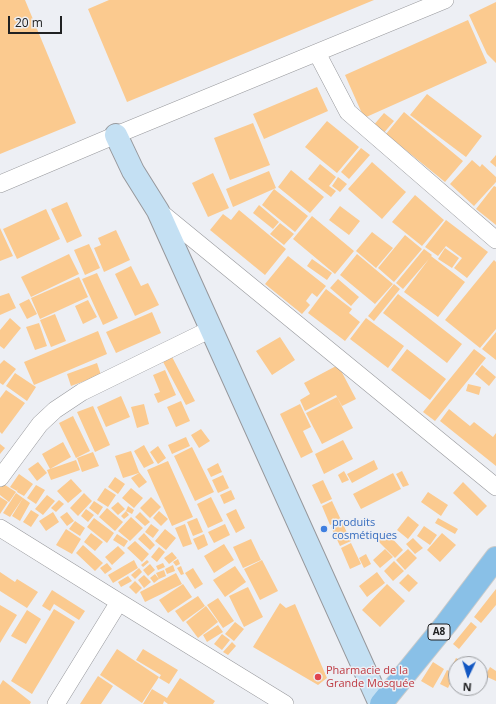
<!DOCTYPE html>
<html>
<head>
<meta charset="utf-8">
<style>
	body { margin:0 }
	#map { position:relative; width:496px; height:704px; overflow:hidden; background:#edeff4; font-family:"Open Sans",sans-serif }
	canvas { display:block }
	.north { position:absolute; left:448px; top:656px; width:40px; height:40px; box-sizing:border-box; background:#edeff4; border:1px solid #9b9da0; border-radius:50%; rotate:184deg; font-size:11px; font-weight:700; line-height:16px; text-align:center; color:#202122 }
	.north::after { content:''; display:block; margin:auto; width:14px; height:18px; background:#1257c2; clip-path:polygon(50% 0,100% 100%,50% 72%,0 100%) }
	.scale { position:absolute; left:8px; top:16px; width:54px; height:18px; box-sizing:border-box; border:2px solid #202122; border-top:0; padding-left:5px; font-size:12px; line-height:14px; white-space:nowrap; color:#202122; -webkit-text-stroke:3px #edeff4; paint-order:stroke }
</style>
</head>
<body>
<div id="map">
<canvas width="496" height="704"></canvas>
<div class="north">N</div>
<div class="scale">20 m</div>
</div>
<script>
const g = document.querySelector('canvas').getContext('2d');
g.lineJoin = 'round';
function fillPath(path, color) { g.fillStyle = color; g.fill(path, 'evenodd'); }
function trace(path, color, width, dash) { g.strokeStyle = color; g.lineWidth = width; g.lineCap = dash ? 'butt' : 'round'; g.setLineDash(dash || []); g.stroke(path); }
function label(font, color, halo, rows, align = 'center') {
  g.font = font + ' "Open Sans",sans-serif'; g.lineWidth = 3; g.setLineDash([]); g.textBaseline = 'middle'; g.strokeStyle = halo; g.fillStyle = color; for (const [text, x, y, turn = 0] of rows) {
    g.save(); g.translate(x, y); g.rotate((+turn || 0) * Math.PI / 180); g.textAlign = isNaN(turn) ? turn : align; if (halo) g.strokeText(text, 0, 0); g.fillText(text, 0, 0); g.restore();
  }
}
const building = new Path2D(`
	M0 0H25L76 123 0 154Z
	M109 0H374L127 102 88 9Z
	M496 2V63L487 54 469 15Z
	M468 20 487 63 364 118 345 75Z
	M317 87 328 111 264 139 253 114Z
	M427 94 482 136 466 157 410 115Z
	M404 112 463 161 445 182 386 134Z
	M384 113 394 121 382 135 372 127Z
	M327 121 359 147 337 173 305 147Z
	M253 123 270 165 230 180 214 138Z
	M361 148 370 155 349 179 341 172Z
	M496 155V167L490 162Z
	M472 160 480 167 482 164 496 177V182L474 206 450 184Z
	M372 162 406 192 382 219 348 189Z
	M320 164 336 177 329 186 336 191 331 197 308 179Z
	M291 170 324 197 310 213 278 187Z
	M269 171 276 188 233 207 226 189Z
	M213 173 229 208 208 217 192 183Z
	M338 177 347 184 340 192 332 186Z
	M494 186 496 187V225L476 209Z
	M274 189 308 216 295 232 262 205Z
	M415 195 444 220 422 246 392 222Z
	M67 202 82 236 67 243 51 209Z
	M259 205 279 222 273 229 253 213Z
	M340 206 360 221 349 235 329 220Z
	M46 209 60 239 17 259 3 229Z
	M239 210 286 249 265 275 210 230 223 214 231 220Z
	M312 216 354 251 335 274 293 239Z
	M446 220 488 252 467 278 454 268 462 258 446 246 438 256 425 247Z
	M280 223 294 234 284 245 270 234Z
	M0 228 13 256 0 261Z
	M116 230 130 260 104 272 94 248 101 245 98 238Z
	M372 232 393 248 376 268 356 251Z
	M405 235 422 249 394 282 378 268Z
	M89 244 100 268 85 275 74 250Z
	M445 248 459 258 452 268 438 259Z
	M424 249 432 255 431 256 465 282 438 317 404 292 429 259 403 289 396 283Z
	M69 254 79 274 31 297 21 277Z
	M357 254 393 284 375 304 340 275Z
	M288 256 326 286 317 297 312 293 306 301 310 305 302 314 265 284Z
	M312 259 332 273 327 280 307 266Z
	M494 260 496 262V329L480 348 445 320Z
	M131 266 141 286 148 283 159 305 135 316 115 274Z
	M97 273 118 318 103 325 82 279Z
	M79 277 88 297 40 319 31 298Z
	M338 279 359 297 351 306 330 288Z
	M394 284 400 289 374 321 368 316Z
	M326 289 352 309 349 313 360 322 345 341 308 313Z
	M9 293 16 308 0 315V296Z
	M398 294 462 344 447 363 383 313Z
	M29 299 37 314 27 319 19 304Z
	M88 300 97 317 83 324 75 306Z
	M152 312 161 333 116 353 106 332Z
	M55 314 66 341 51 347 40 320Z
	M10 318 21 328 4 349 0 346V330Z
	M366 318 404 346 388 368 350 339Z
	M39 323 47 346 35 350 26 327Z
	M98 331 107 354 34 385 24 362Z
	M496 332V360L482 349Z
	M280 337 295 360 272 375 256 351Z
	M407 349 446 379 430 400 391 370Z
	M474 349 486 358 435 421 423 412Z
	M170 353 195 401 186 405 161 358Z
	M4 360 16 369 3 385 0 383V364Z
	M97 363 101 375 71 386 67 374Z
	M338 365 356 399 342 406 336 395 305 411 300 400 310 394 304 383Z
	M482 365 496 377 489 386 475 374Z
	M165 370 176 395 158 403 154 394 160 392 153 375Z
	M15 373 36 387 27 401 6 386Z
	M468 384 481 387 479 395 466 391Z
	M6 390 25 403 2 434 0 432V398Z
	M121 396 130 417 106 427 97 407Z
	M337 397 353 428 322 444 306 413Z
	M181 401 190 421 176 427 167 407Z
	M144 404 149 424 137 428 131 407Z
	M300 404 311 427 303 431 313 452 301 458 280 414Z
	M93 406 110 445 95 452 77 412Z
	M449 409 470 426 474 422 493 437 496 433V466L440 421Z
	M73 416 90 451 76 458 59 423Z
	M201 429 210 441 199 448 191 435Z
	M186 437 190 446 172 454 168 445Z
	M343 440 353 459 324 474 315 454Z
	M63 442 71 457 50 469 42 454Z
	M0 444 5 448 0 454Z
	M144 445 154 463 144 468 134 451Z
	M158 446 166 458 158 464 150 452Z
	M192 447 214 492 195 501 174 456Z
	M131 451 139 472 147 482 139 488 131 478 139 473 123 478 115 456Z
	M93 452 99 466 82 472 77 458Z
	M76 460 80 470 51 480 47 470Z
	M374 460 378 469 352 483 347 474Z
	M168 461 193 517 172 526 147 470Z
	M38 462 47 473 37 481 28 469Z
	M218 463 222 472 211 477 207 469Z
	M344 471 349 480 342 483 338 475Z
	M402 471 409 485 403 487 396 474Z
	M393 473 401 489 361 509 353 494Z
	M19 474 33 484 24 496 17 492 18 489 17 491 10 487Z
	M223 475 229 488 218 493 212 480Z
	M115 477 125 484 118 494 108 487Z
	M71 479 82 491 68 503 57 491Z
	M323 480 332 499 321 504 312 485Z
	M463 482 487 506 477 516 453 493Z
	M2 483 16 492 9 502 0 495V486Z
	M36 485 45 490 36 504 27 498Z
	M105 488 116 495 108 507 97 500Z
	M131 488 143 498 134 508 122 498Z
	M231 490 235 499 224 504 220 495Z
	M428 492 448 505 441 516 421 502Z
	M16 493 23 498 10 517 3 513Z
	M84 493 92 501 78 516 70 508Z
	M47 495 55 501 43 515 35 509Z
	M0 497 8 502 0 514Z
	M151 497 161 507 150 518 140 508Z
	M211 497 223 521 208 528 197 504Z
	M23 498 30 503 20 521 12 516Z
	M59 500 64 504 56 512 51 508Z
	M94 501 103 507 98 515 89 508Z
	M332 501 341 520 330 525 322 506Z
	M118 502 125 509 118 515 111 508Z
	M128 506 134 510 132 514 126 511Z
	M107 508 123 522 115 531 99 517Z
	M86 509 94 515 88 522 81 516Z
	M236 509 245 528 236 533 226 514Z
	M31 510 39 515 31 527 23 522Z
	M126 511 129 515 124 519 121 516Z
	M159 511 168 519 161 526 153 518Z
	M53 512 59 522 46 531 39 521Z
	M67 512 74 521 67 526 60 517Z
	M140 512 150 522 145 526 135 517Z
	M408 516 419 525 408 539 397 530Z
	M131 517 143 528 130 541 118 531Z
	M94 518 114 533 107 543 87 527Z
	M197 518 203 532 193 536 187 522Z
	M438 518 458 529 455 534 435 523Z
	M75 521 85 528 80 536 69 529Z
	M342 522 351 541 340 546 331 527Z
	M151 524 159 530 153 538 145 532Z
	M185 524 192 544 183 547 175 528Z
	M225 524 230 535 214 543 208 532Z
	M424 526 437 535 430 545 417 536Z
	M66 529 81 539 72 554 56 545Z
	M165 529 176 538 166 550 155 541Z
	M385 531 403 550 395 558 376 539Z
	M91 533 103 542 95 551 84 542Z
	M144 533 155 545 150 550 138 539Z
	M442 533 456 545 440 562 427 550Z
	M117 534 128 541 124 547 113 540Z
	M204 534 208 545 198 550 193 539Z
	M413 538 423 548 415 554 406 544Z
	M251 539 261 560 243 568 233 547Z
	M135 541 149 554 142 562 127 548Z
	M351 543 361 564 350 569 341 548Z
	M224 544 234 560 214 573 204 556Z
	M83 545 103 563 95 571 76 553Z
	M118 546 125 553 112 565 105 557Z
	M159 547 165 552 157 562 151 557Z
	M385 549 393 557 380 568 373 560Z
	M408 549 417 558 405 570 396 560Z
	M172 552 177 558 169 564 164 558Z
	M366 554 371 564 364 568 359 558Z
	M178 559 180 564 176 566 173 562Z
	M134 560 138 568 113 583 108 575Z
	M147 560 149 562 143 567 141 565Z
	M262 560 278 591 260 600 244 569Z
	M394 561 404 571 393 581 384 571Z
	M107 563 112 569 105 574 100 568Z
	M163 563 165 567 158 570 156 566Z
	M150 564 155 570 148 576 143 570Z
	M173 565 175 571 167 574 165 569Z
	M181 566 184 574 181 575 177 568Z
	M235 566 246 582 225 597 213 580Z
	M139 568 142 572 135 579 131 575Z
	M193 568 203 584 195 589 185 573Z
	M164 570 166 576 159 579 156 573Z
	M0 572 15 582 17 579 38 592 27 608 0 591Z
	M377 572 385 583 367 597 359 586Z
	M176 573 182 584 145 602 140 592Z
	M155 574 159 579 154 583 150 578Z
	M408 574 418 583 409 592 399 583Z
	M144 575 151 582 144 588 138 580Z
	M128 576 132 581 121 587 118 582Z
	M135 581 142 588 136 594 129 587Z
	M183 584 192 597 168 613 159 600Z
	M387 584 405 601 380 627 362 610Z
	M248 587 263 617 244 627 229 596Z
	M496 589V605L481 623 474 617Z
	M52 590 85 611 79 620 54 604 50 611 42 606Z
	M198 596 205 606 183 622 175 611Z
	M218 598 234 621 223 628 207 605Z
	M280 603 286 608 295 604 327 678 318 685 253 647Z
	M0 605 17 615 0 643Z
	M206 606 218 622 198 638 186 622Z
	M54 609 75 622 32 694 11 681Z
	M27 610 41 619 26 644 11 636Z
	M235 622 244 629 234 641 225 634Z
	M471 622 477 627 459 649 453 644Z
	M218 625 223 632 207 642 203 635Z
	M222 634 230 640 222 650 214 644Z
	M232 642 236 646 228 655 223 652Z
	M117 649 159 677 142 703 100 675Z
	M143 649 178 670 169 684 159 678 161 675 136 660Z
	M456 658 467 664H456V671L451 668Z
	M433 662 444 669 433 688 421 681Z
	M490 667 496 671V681L485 676Z
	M447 670 455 674 448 688 440 684Z
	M98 676 113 686 101 704H80Z
	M180 678 215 701 213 704H168L164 701 163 704H143L152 689 167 698Z
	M3 680 31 702 30 704H0V685Z`);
const street = new Path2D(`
	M317 53 348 112 496 240
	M0 184 116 135 445 0
	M159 211 496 487
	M0 478 40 424 55 410 82 392 211 329
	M0 528 119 602 285 704
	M56 704 119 602`);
const secondary = new Path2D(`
	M116 135 133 171 158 211 380 704`);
const primary = new Path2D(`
	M381 704 446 624 496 558`);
const markers = [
	[324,529,4,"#3f7fe0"],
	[318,677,4,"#e0444e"]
];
const shields = [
	[439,632,22]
];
const shieldNames = [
	["A8",439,632]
];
const shopNames = [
	["produits",332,523],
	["cosmétiques",332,536]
];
const healthNames = [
	["Pharmacie de la",326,671],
	["Grande Mosquée",326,684]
];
fillPath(building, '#fbca8f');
trace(street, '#97989c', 18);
trace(secondary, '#97989c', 24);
trace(primary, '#c9caca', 24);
trace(street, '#fff', 17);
trace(secondary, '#c4e0f3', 22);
trace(primary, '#89c0e7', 22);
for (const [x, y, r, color] of markers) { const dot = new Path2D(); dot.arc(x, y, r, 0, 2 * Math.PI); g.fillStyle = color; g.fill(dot); trace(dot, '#edeff4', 1.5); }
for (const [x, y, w] of shields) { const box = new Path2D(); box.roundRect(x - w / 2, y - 8, w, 16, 3); g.fillStyle = '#edeff4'; g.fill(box); trace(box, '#202122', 1); }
label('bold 10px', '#202122', null, shieldNames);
label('11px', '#366cbe', '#edeff4', shopNames, 'left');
label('11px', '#be3a42', '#edeff4', healthNames, 'left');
</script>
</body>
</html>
